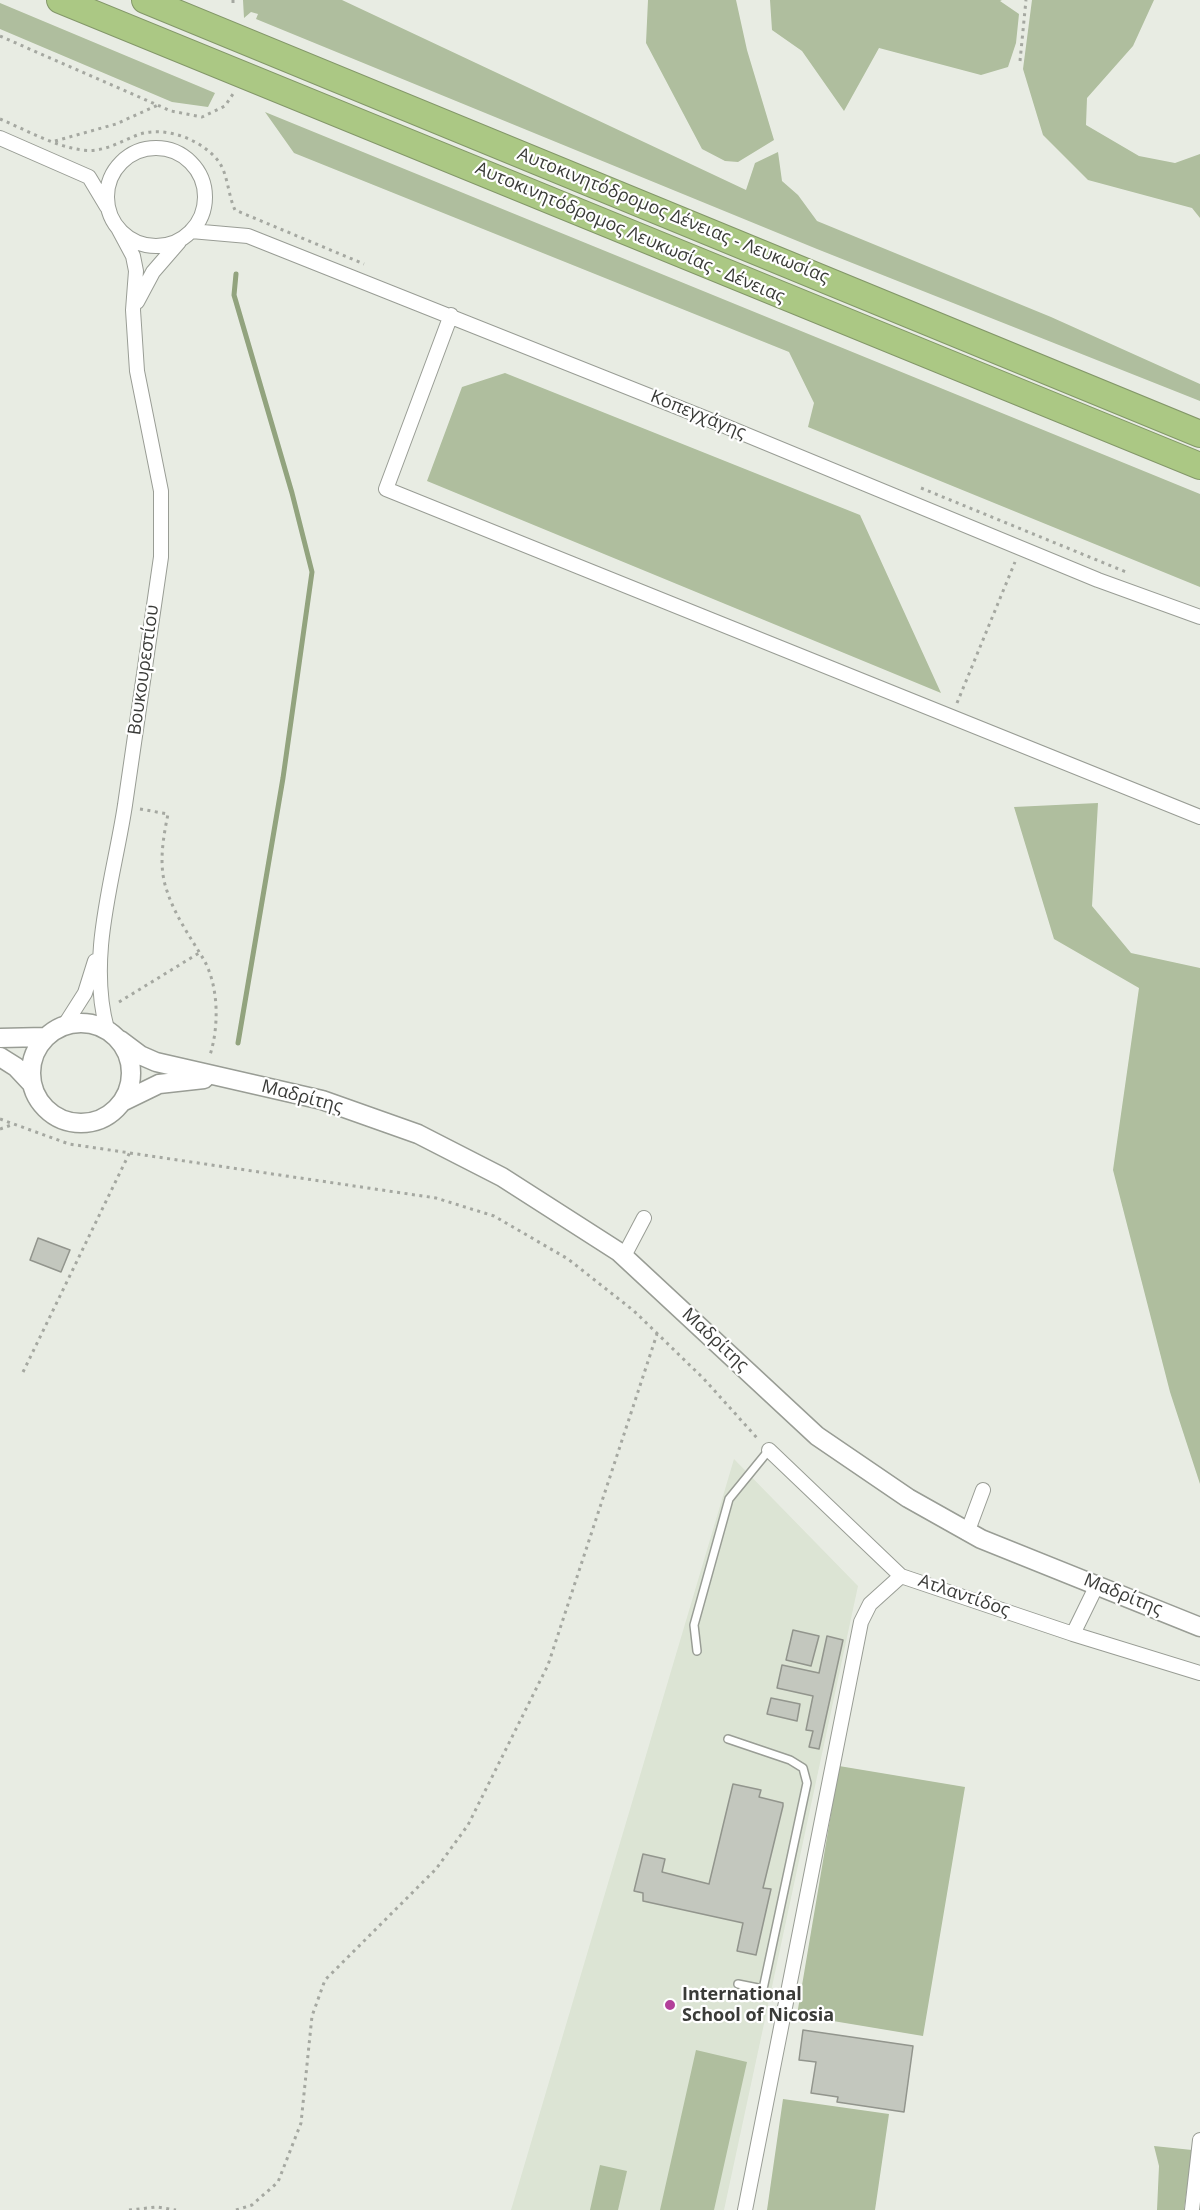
<!DOCTYPE html>
<html>
<head>
<meta charset="utf-8">
<style>
	body { margin:0 }
	canvas { display:block; background:#e8ece3 }
</style>
</head>
<body>
<canvas width="1200" height="2210"></canvas>
<script>
const g = document.querySelector('canvas').getContext('2d');
g.lineJoin = 'round';
function fillPath(path, color) { g.fillStyle = color; g.fill(path, 'evenodd'); }
function trace(path, color, width, dash) { g.strokeStyle = color; g.lineWidth = width; g.lineCap = dash ? 'butt' : 'round'; g.setLineDash(dash || []); g.stroke(path); }
function label(font, color, halo, rows, align = 'center') {
  g.font = font + ' "Open Sans",sans-serif'; g.lineWidth = 4.5; g.setLineDash([]); g.textBaseline = 'middle'; g.strokeStyle = halo; g.fillStyle = color; for (const [text, x, y, turn = 0] of rows) {
    g.save(); g.translate(x, y); g.rotate((+turn || 0) * Math.PI / 180); g.textAlign = isNaN(turn) ? turn : align; if (halo) g.strokeText(text, 0, 0); g.fillText(text, 0, 0); g.restore();
  }
}
const built = new Path2D(`
	M734 1459 858 1586 724 2210H511Z`);
const green = new Path2D(`
	M243 0H342L746 190 755 163 778 152 782 181 798 195 817 221 1051 317 1200 384V401L817 249 256 19 258 14 251 12 244 18Z
	M648 0H736L747 50 774 140 738 162 725 161 702 149 646 43Z
	M770 0H1002L1000 1 1019 14 1016 43 1008 67 981 75 879 48 844 111 802 51 772 30Z
	M1032 0H1154L1133 46 1087 98 1086 125 1139 156 1175 163 1200 154V218L1192 208 1088 180 1043 135 1023 69Z
	M0 3 215 93 208 107 172 102 0 29Z
	M265 112 1200 494V587L808 427 814 403 789 352 294 153Z
	M505 373 860 515 941 693 427 481 462 387Z
	M1098 803 1092 906 1131 953 1200 968V1484L1170 1392 1113 1170 1139 988 1054 939 1014 807Z
	M839 1766 965 1787 923 2036 797 2015Z
	M696 2050 747 2062 714 2210H660Z
	M783 2099 889 2114 875 2210H767Z
	M1154 2146 1192 2150 1184 2210H1157L1159 2166Z
	M600 2165 627 2171 618 2210H590Z`);
const stream = new Path2D(`
	M236 274 234 295 292 493 312 572 283 778 238 1043`);
const building = new Path2D(`
	M38 1238 70 1250 61 1272 30 1260Z
	M793 1630 819 1636 811 1666 786 1660Z
	M827 1636 843 1640 819 1749 809 1747 813 1731 806 1730 813 1696 777 1688 782 1665 819 1673Z
	M771 1698 800 1704 797 1721 767 1714Z
	M733 1784 761 1790 759 1797 783 1803V1806L763 1888 771 1889 756 1955 737 1951 743 1923 643 1901V1893L634 1891 643 1854 665 1859 662 1872 709 1884Z
	M803 2030 913 2046 904 2112 837 2102 838 2097 811 2093 816 2062 799 2060Z`);
const path = new Path2D(`
	M233 0V3
	M0 36 171 111 202 117 225 106 233 94
	M1020 61 1026 0
	M0 119C26 130 54 146 82 150 104 153 121 141 140 134 166 126 203 140 219 162 228 175 228 195 235 210L364 264
	M55 141 116 124 158 105
	M921 488 1126 572
	M957 703 1015 562
	M140 809 168 814C163 839 158 866 167 891 175 916 191 938 204 960 219 987 219 1027 210 1055
	M119 1002 199 953
	M0 1119 69 1144 436 1198 494 1216 568 1259 634 1311 704 1379 758 1439
	M0 1129 14 1124
	M23 1372 130 1152
	M129 2210 157 2207 176 2210
	M236 2210 252 2205 278 2182 301 2123 312 2016 325 1980 436 1869 468 1825 548 1665 657 1334`);
const service = new Path2D(`
	M697 1651 694 1625 729 1499 769 1450
	M728 1739 790 1760 803 1768 807 1783 763 1989 738 1984`);
const minor = new Path2D(`
	M0 138 89 177 107 207
	M107 197a49 49 0 1 1 98 0a49 49 0 1 1-98 0Z
	M191 231 248 236 725 426 1098 580 1200 617
	M137 302 153 272 179 242
	M451 315 386 489 1200 817
	M64 1026 85 993 95 961
	M107 1029C87 956 114 878 125 805 137 722 149 639 161 557V491L137 371 133 310 136 271 133 256 118 228
	M624 1256 644 1218
	M769 1450 901 1576 1073 1634 1200 1673
	M967 1533 983 1490
	M1073 1634 1097 1585
	M745 2210 861 1622 870 1604 901 1576
	M1192 2210 1200 2140`);
const tertiary = new Path2D(`
	M31 1073a50 50 0 1 1 100 0a50 50 0 1 1-100 0Z
	M0 1038 45 1037
	M120 1040 140 1055 156 1062 322 1100 418 1134 502 1177 619 1252 817 1436 908 1498 981 1539 1200 1627
	M0 1057 16 1067 31 1083
	M122 1102 159 1084 204 1079`);
const motorway = new Path2D(`
	M60 0 1200 466
	M145 0 1200 434`);
const markers = [
	[670,2005,6,"#b3409a"]
];
const streetNames = [
	["Αυτοκινητόδρομος Δένειας - Λευκωσίας",673,216,22],
	["Αυτοκινητόδρομος Λευκωσίας - Δένειας",630,233,23],
	["Κοπεγχάγης",698,415,22],
	["Βουκουρεστίου",144,670,-82],
	["Μαδρίτης",302,1097,15],
	["Μαδρίτης",715,1340,43],
	["Μαδρίτης",1123,1595,22],
	["Ατλαντίδος",964,1596,19]
];
const poiNames = [
	["International",682,1995],
	["School of Nicosia",682,2016]
];
fillPath(built, '#dce4d4');
fillPath(green, '#afbe9e');
trace(stream, '#92a37e', 5);
fillPath(building, '#c3c7be');
trace(building, '#92958d', 1.5);
trace(service, '#999d95', 10);
trace(minor, '#999d95', 16);
trace(tertiary, '#999d95', 21);
trace(motorway, '#839769', 28);
trace(path, '#a5a8a1', 3, [3, 4.5]);
trace(service, '#fff', 7);
trace(minor, '#fff', 14);
trace(tertiary, '#fff', 18);
trace(motorway, '#abc884', 26);
for (const [x, y, r, color] of markers) { const dot = new Path2D(); dot.arc(x, y, r, 0, 2 * Math.PI); g.fillStyle = color; g.fill(dot); trace(dot, '#fff', 2); }
label('18px', '#3a3b38', '#fff', streetNames);
label('bold 18px', '#3a3b38', '#fff', poiNames, 'left');
</script>
</body>
</html>
